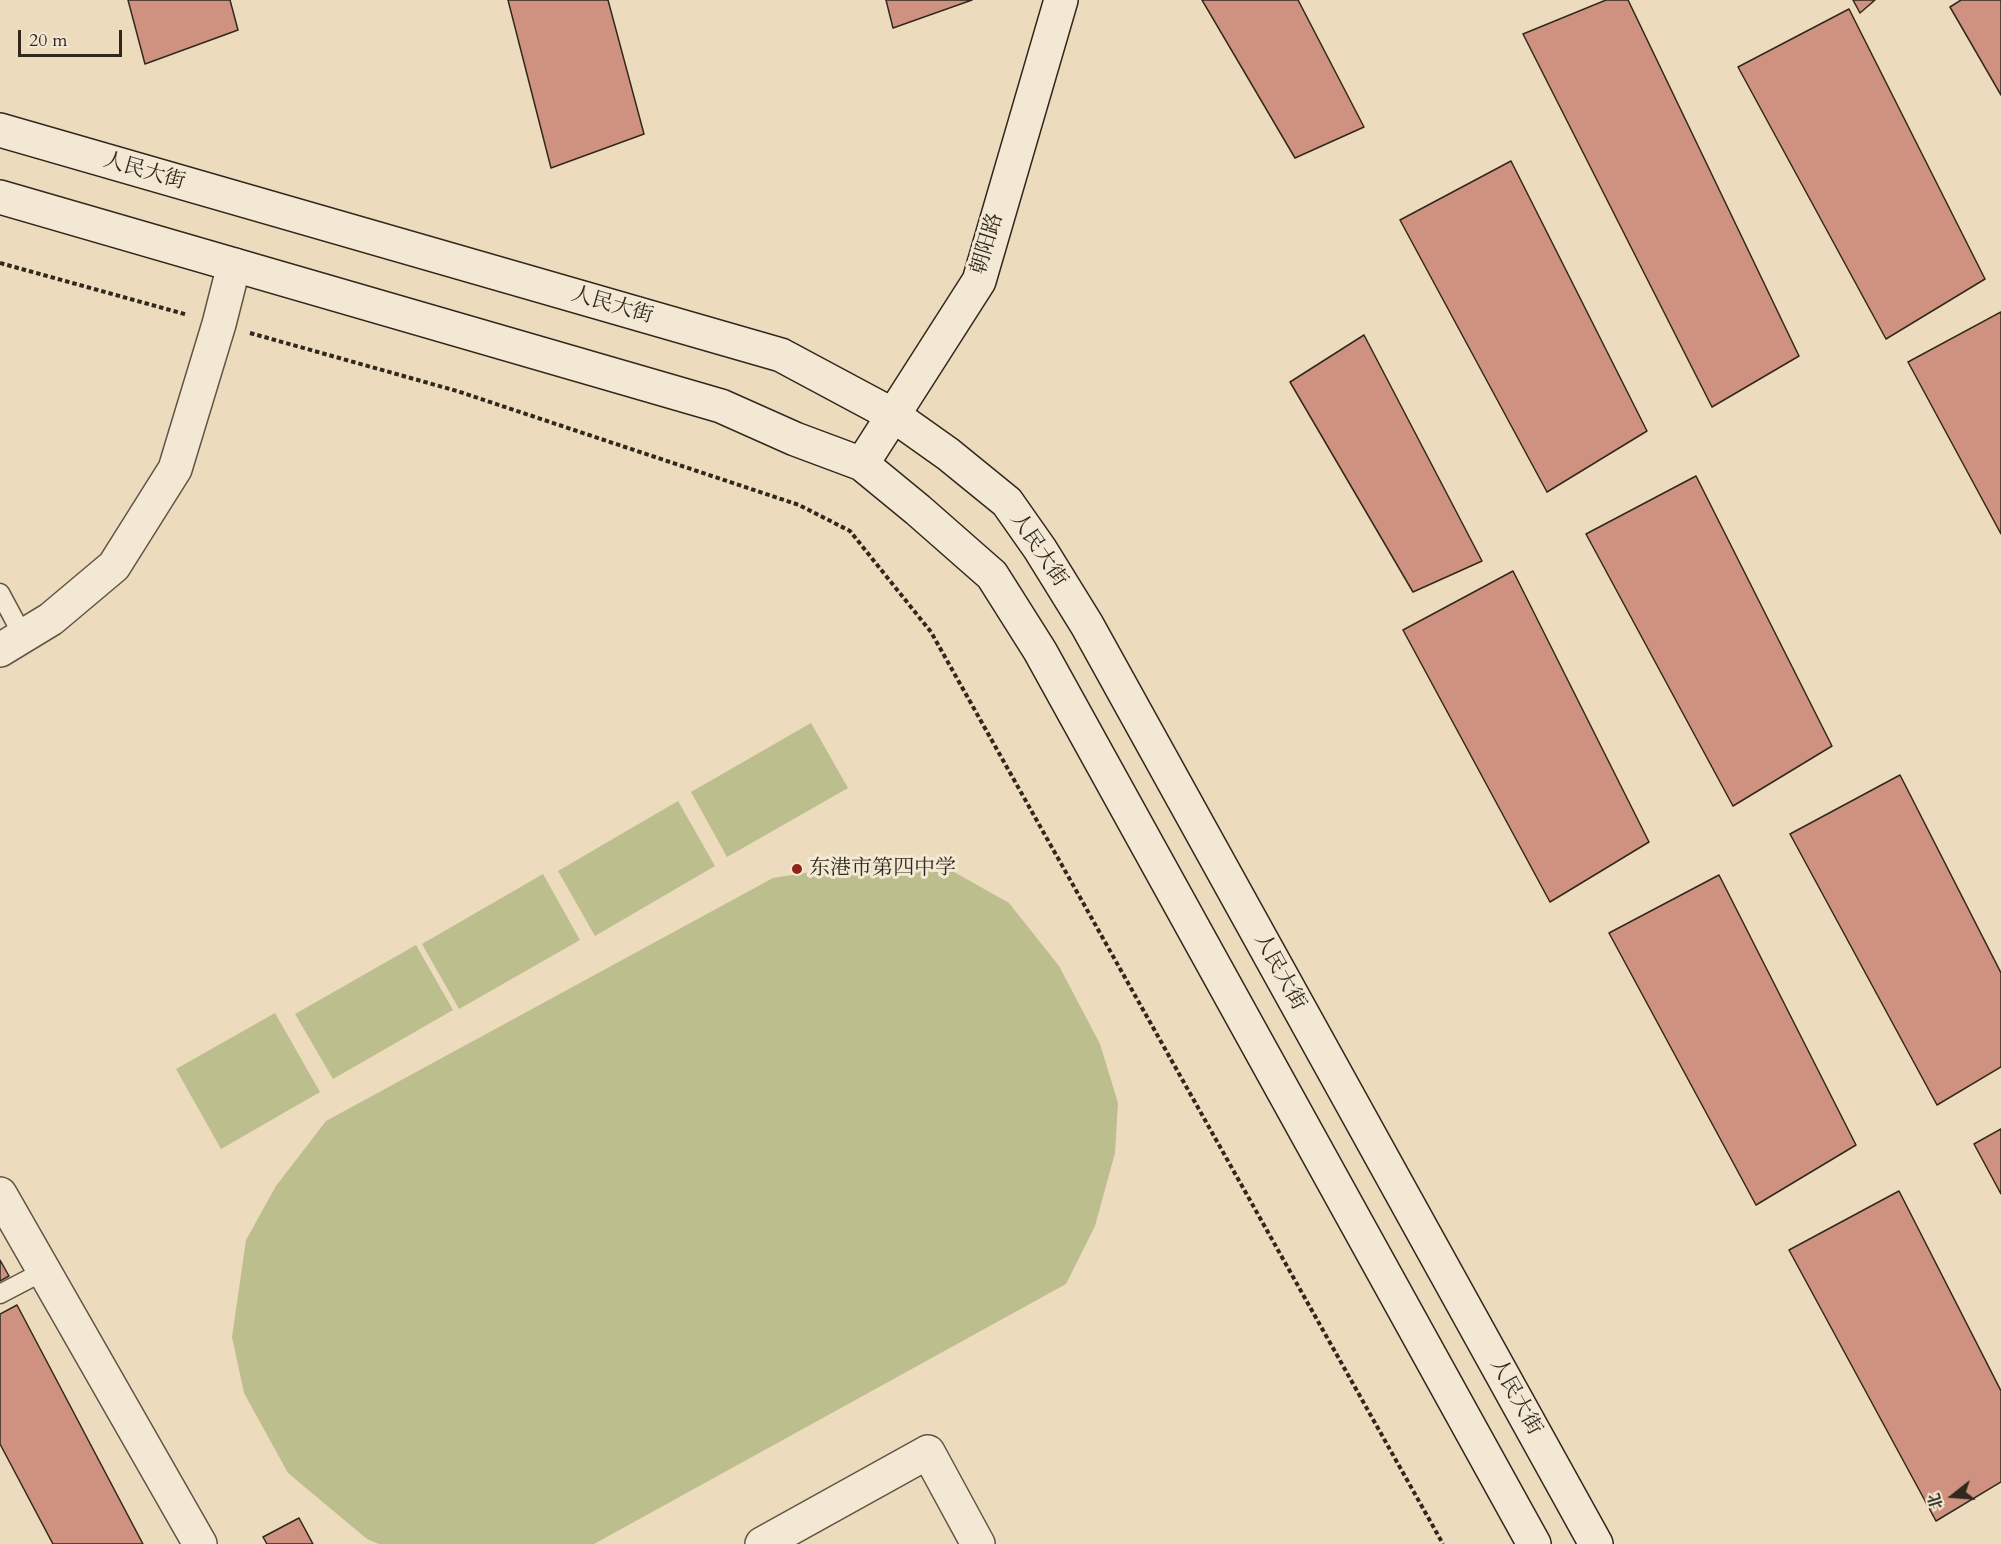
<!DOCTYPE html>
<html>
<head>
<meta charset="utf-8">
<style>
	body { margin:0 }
	#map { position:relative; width:2001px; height:1544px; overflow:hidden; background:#ecdbbc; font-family:Cardo,"Noto Serif SC",serif }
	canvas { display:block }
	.north { position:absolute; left:1923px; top:1466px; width:60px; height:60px; -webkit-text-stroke:4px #f3e8d3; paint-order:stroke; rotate:253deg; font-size:16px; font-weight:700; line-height:24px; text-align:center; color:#31281d }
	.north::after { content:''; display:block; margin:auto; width:21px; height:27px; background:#31281d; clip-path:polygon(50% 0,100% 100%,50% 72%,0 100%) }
	.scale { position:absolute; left:18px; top:30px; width:104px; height:27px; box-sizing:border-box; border:3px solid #31281d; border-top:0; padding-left:8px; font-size:18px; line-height:21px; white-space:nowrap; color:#31281d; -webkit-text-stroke:4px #f3e8d3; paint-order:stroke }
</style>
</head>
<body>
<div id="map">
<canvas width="2001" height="1544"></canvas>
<div class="north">北</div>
<div class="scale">20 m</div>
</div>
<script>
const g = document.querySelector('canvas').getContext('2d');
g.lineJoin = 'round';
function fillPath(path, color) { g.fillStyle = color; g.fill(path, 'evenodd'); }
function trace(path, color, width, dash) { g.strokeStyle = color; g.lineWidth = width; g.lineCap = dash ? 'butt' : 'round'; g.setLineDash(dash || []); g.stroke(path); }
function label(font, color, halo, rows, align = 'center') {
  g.font = font + ' Cardo,"Noto Serif SC",serif'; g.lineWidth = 6; g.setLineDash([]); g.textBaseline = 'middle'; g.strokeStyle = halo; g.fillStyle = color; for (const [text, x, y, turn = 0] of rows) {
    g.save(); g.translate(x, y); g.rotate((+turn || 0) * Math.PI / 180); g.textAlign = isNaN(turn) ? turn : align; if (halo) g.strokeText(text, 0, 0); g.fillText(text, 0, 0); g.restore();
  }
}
const green = new Path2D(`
	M811 723 848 788 727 857 691 792Z
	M678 801 715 866 595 936 558 871Z
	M874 862 947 868 1009 903 1059 966 1100 1044 1118 1103 1115 1153 1095 1226 1066 1284 594 1544H379L367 1539 288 1473 244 1393 232 1337 246 1240 276 1186 326 1121 773 878Z
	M543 874 580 940 459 1009 422 944Z
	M416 945 453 1010 333 1079 295 1014Z
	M275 1013 320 1092 221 1149 176 1069Z`);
const building = new Path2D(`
	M128 0H230L238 30 145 64Z
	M508 0H608L644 134 551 168Z
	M886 0H972L893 28Z
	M1202 0H1298L1364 127 1295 158Z
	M1606 0H1628L1799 356 1712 407 1523 34Z
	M1853 0H1875L1860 13Z
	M1961 0H2001V95L1950 7Z
	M1849 9 1985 279 1886 339 1738 67Z
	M1511 161 1647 431 1547 492 1400 220Z
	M2001 312V534L1908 362Z
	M1364 335 1482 561 1413 592 1290 382Z
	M1696 476 1832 746 1733 806 1586 534Z
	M1513 571 1649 842 1550 902 1403 630Z
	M1900 775 2001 973V1067L1937 1105 1790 834Z
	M1719 875 1856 1145 1756 1205 1609 933Z
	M2001 1129V1194L1974 1144Z
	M1899 1191 2001 1391V1482L1936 1521 1789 1250Z
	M0 1260 9 1276 0 1281Z
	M17 1305 143 1544H53L0 1444V1314Z
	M299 1518 313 1544H267L263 1537Z`);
const path = new Path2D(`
	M0 263 188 315
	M250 333 457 391 799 505 850 531 931 632 1443 1544`);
const service = new Path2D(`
	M0 593 23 636
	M0 1294 44 1271`);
const minor = new Path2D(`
	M0 650 51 619 114 566 175 469 219 324 234 265
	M0 1194 200 1544
	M762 1544 928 1452 978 1544`);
const secondary = new Path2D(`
	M0 130 781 355 893 415 948 454 1007 502 1040 549 1087 625 1596 1544
	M0 197 721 406 795 439 862 464 918 510 992 575 1040 651 1534 1544
	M862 464 979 281 1061 0`);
const markers = [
	[797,869,6,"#8f2418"]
];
const streetNames = [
	["人民大街",144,172,16],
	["朝阳路",988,244,-73],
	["人民大街",612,306,16],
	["人民大街",1038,550,56],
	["人民大街",1279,972,61],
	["人民大街",1515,1397,61]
];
const poiNames = [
	["东港市第四中学",809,869]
];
fillPath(green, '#bdbe8d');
fillPath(building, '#d09280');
trace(building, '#31281d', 1.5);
trace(service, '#605545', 21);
trace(minor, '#605545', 36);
trace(secondary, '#31281d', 36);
trace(path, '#31281d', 4, [4.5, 3]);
trace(service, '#f3e8d3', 18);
trace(minor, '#f3e8d3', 33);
trace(secondary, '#f3e8d3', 33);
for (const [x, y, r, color] of markers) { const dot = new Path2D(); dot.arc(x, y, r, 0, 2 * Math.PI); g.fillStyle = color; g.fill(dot); trace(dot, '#f3e8d3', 2); }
label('21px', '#31281d', '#f3e8d3', streetNames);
label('21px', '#31281d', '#f3e8d3', poiNames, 'left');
</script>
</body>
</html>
